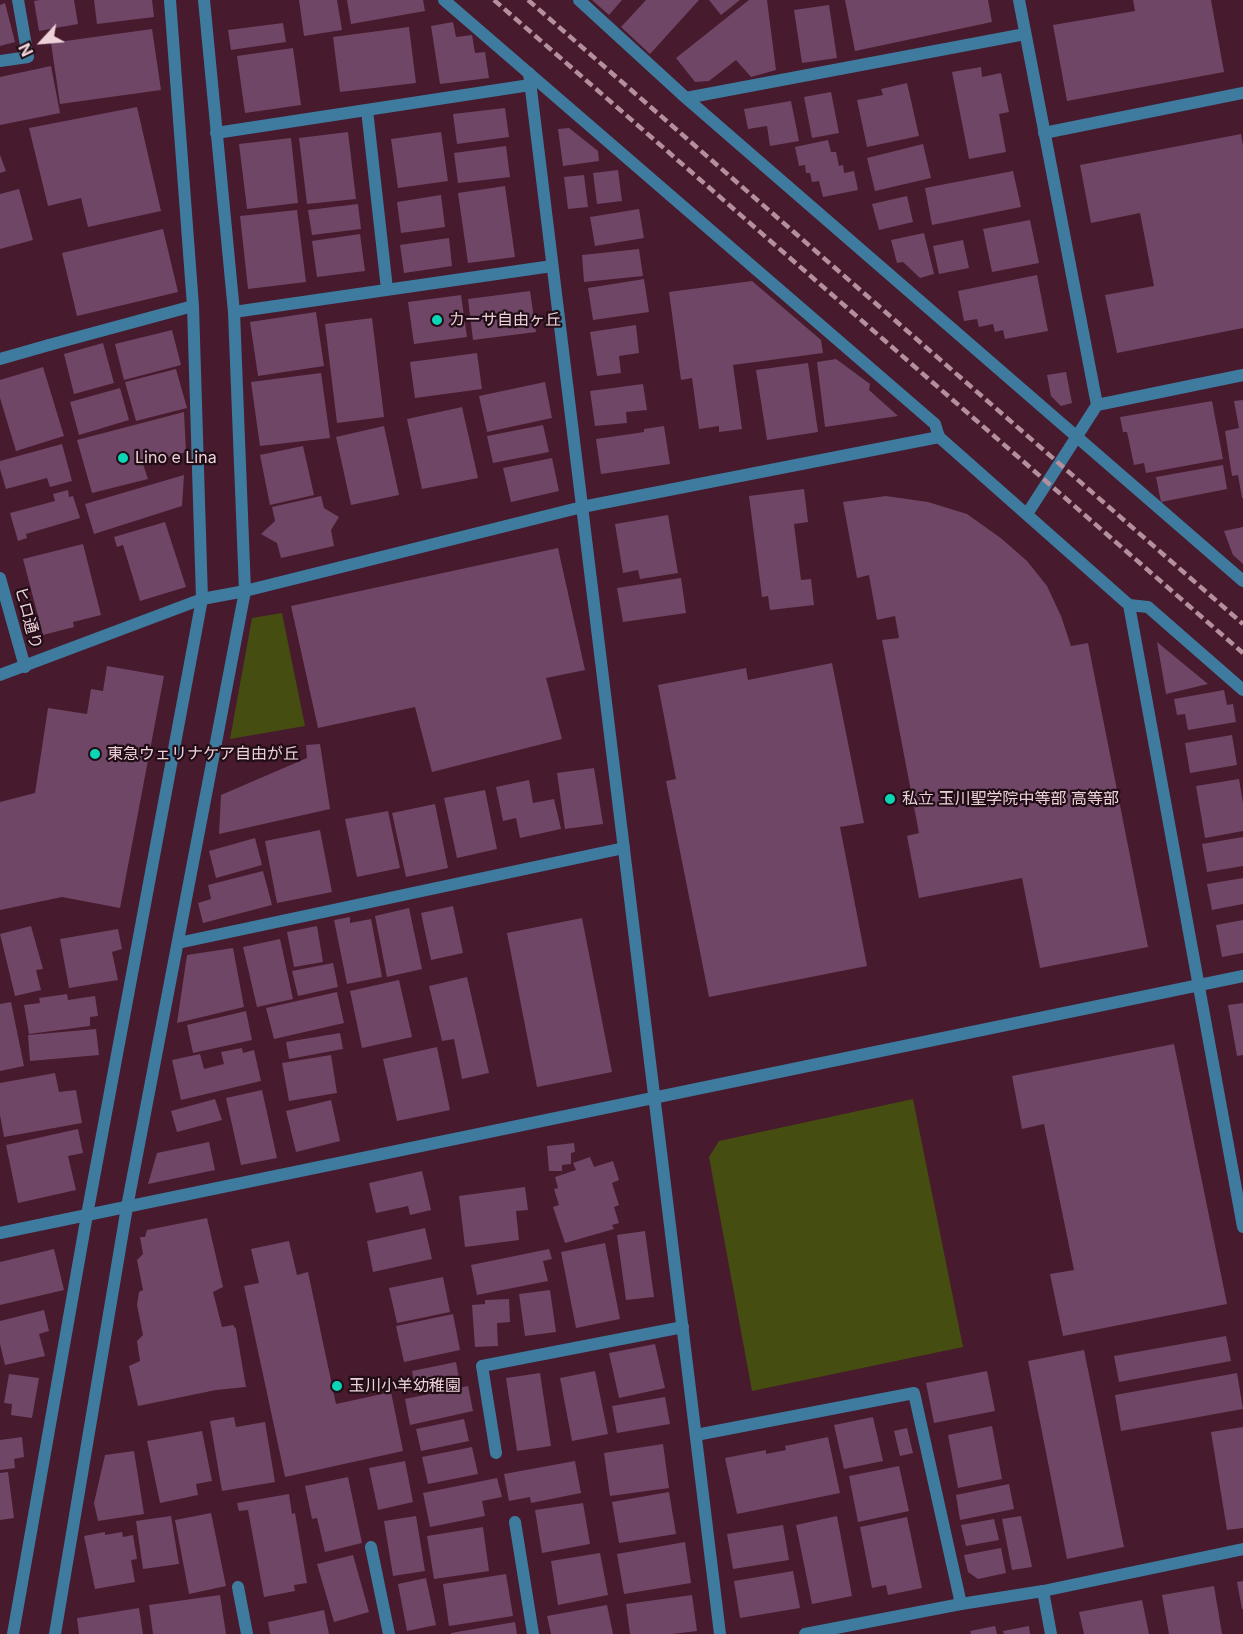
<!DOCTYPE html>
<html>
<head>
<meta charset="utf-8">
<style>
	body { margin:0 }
	#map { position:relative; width:1243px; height:1634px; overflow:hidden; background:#471a2d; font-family:Inter,sans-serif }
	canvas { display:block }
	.north { position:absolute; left:12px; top:12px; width:60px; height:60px; -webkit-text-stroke:4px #210d15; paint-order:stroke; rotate:244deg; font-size:16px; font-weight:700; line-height:24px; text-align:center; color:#eed0d9 }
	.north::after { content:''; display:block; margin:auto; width:21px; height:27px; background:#eed0d9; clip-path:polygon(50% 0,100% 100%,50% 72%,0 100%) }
</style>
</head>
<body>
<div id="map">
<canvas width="1243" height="1634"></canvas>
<div class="north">N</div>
</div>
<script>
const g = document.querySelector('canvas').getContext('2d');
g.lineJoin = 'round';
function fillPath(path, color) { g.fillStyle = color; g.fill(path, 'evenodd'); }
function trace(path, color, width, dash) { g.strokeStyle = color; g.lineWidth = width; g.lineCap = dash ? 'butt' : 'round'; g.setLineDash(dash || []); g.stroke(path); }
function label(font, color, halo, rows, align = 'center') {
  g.font = font + ' Inter,"Noto Sans JP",sans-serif'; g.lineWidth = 4.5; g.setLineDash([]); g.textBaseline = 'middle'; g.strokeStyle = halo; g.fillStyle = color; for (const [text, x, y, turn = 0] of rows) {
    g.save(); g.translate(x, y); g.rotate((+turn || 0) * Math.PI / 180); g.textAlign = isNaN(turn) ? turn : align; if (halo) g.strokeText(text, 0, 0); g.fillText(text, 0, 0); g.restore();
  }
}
const green = new Path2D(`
	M282 613 305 726 230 739 252 618Z
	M913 1099 963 1347 752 1391 709 1157 719 1141Z`);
const building = new Path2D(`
	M40 0H74L78 24 39 31 34 1Z
	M94 0H152L154 17 97 24Z
	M299 0H337L342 30 304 36Z
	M347 0H423L425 11 351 24Z
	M592 0H622L609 15Z
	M646 0H699L650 54 621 27Z
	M709 0H740L721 15Z
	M749 0H767L776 70 751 77 736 60 709 81 695 82 676 58Z
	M845 0H988L992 22 855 51Z
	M1133 0H1211L1224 72 1067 101 1053 25 1135 11Z
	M5 3 15 42 0 46V5Z
	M829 5 837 58 802 63 794 10Z
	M453 22 456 37 472 35 475 53 485 52 489 78 440 84 431 26Z
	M283 23 286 42 231 50 228 30Z
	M409 27 416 83 340 92 333 37Z
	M152 29 161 90 60 104 51 43Z
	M293 48 301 105 245 113 237 56Z
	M51 66 60 113 0 125V77Z
	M981 67 982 77 1001 73 1009 112 999 114 1006 152 969 159 952 72Z
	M907 83 919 136 867 147 857 100 883 95 881 89Z
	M831 92 839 133 812 138 804 97Z
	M791 101 799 141 770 146 767 126 748 129 744 109Z
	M137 107 161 211 88 227 81 198 48 206 29 128Z
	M505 108 509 137 457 144 453 114Z
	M569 128 598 151 599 161 563 166 558 129Z
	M348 132 356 199 307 204 299 138Z
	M441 132 448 181 398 188 391 139Z
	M1241 134 1243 146V328L1117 353 1105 295 1154 286 1140 213 1091 223 1080 165Z
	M291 138 298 203 247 209 239 144Z
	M828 140 831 152H836L839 166 843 165 844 173 854 171 858 190 823 197 819 181 812 182 810 173H806L805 165 799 166 795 147Z
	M923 144 931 178 875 191 867 158Z
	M506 146 510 177 458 183 454 153Z
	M0 155 6 171 0 173Z
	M618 170 622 201 597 204 593 173Z
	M1013 171 1021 207 932 225 925 188Z
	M584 175 588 207 568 209 564 177Z
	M505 186 515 257 468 263 458 193Z
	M19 189 33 240 0 249V194Z
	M441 195 445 227 401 233 397 202Z
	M907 196 913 222 879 230 872 204Z
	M358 204 361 229 312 235 308 210Z
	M639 209 644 238 595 246 590 217Z
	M297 210 306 282 248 289 240 216Z
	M1030 220 1039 263 992 272 983 229Z
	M163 229 178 292 77 316 62 253Z
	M924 233 934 274 920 278 903 262 897 263 891 240Z
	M360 234 365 271 317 277 312 241Z
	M449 238 452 266 404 273 400 245Z
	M963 240 969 268 939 274 933 246Z
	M639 249 643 276 584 282 582 255Z
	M1037 275 1048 331 1005 339 1003 330 995 332 993 324 979 327 977 319 964 321 958 291Z
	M644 279 649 312 593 320 588 288Z
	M752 281 821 340 823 353 733 365 742 429 719 432V426L699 429 692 378 681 380 669 292Z
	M530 291 536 332 473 340 468 299Z
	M461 295 467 337 414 344 408 302Z
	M316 312 324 366 258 376 250 322Z
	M372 318 384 417 337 423 325 324Z
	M636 325 639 353 619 356 621 373 597 376 590 332Z
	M172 330 181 365 124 380 115 344Z
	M103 343 114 383 74 394 64 354Z
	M477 353 482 389 415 398 410 362Z
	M836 359 870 384 869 390 898 416 825 427 817 362Z
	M808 363 818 432 767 440 756 370Z
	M43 367 64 436 16 451 0 398V380Z
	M176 369 187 408 136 421 125 382Z
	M1066 372 1072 403 1061 406 1051 396 1047 375Z
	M321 373 330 438 260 446 251 382Z
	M545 382 552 418 487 432 479 396Z
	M643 384 647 410 626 412 627 423 595 426 590 391Z
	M120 388 129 420 79 435 70 402Z
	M1243 400V498H1242L1238 475 1232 476 1225 431 1239 428 1234 401Z
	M1212 401 1223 459 1146 473 1144 463 1134 465 1127 432H1123L1120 417Z
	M462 407 478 478 422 489 407 419Z
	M184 412 186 452 143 464 148 479 92 493 77 440Z
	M543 425 549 452 493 463 487 436Z
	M384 426 399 495 351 505 336 437Z
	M664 426 670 464 601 474 596 439 644 432V429Z
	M62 444 72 481 50 487 47 478 6 489 0 469V461Z
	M303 446 314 495 270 505 260 455Z
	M552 458 559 491 511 502 503 468Z
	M1223 465 1227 489 1161 502 1156 477Z
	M184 475 182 506 94 534 85 504Z
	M804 489 808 522 794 524 801 580 811 579 814 605 770 610 768 596 762 597 749 496Z
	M68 490 69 497 73 496 80 518 26 534 27 538 18 541 10 513 55 501 53 494Z
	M321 496 324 508 339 517 331 530 334 546 281 558 277 543 261 534 275 521 272 507Z
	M886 496 928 502 967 514 1002 539 1027 561 1047 586 1061 616 1071 646 1088 643 1148 947 1040 968 1022 878 919 898 907 836 919 833 882 640 899 638 895 616 877 620 869 575 857 578 843 502Z
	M668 515 678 573 640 579 638 570 623 573 615 524Z
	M165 522 186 587 140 601 123 545 117 547 114 537Z
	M1243 527V564L1233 555 1224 531Z
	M83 544 101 615 73 622 74 627 43 635 23 559Z
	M558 548 585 670 546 678 562 739 432 772 415 707 318 728 291 606Z
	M681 578 686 613 623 622 617 588Z
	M1157 642 1208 684 1166 694Z
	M832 663 864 823 840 827 867 966 709 997 666 781 676 779 658 685 746 668 748 680Z
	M107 666 164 676 120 908 62 897 0 910V802L35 793 48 708 87 714 91 689 103 691Z
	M1224 690 1227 705 1233 704 1236 722 1188 730 1185 714 1177 715 1174 699Z
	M1232 735 1237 765 1190 773 1185 743Z
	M320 744 330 809 219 834 221 795 307 758 306 745Z
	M594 768 603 824 565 829 557 773Z
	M1239 779 1243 803V831L1205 838 1196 786Z
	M529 780 533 803 554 799 561 829 520 838 516 818 503 821 496 787Z
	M485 790 497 849 457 858 444 798Z
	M435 804 448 868 406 877 392 813Z
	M388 811 400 868 357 877 345 819Z
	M320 830 332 892 277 903 265 841Z
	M1243 837V866L1207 872 1202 844Z
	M255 838 262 865 216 878 209 851Z
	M263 871 272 905 203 923 198 903 211 899 208 885Z
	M1243 878V904L1212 910 1207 884Z
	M453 906 463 953 431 960 421 913Z
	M409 908 422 969 387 977 375 916Z
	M350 917V923L371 919 382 977 347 984 334 920Z
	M582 918 612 1072 537 1087 507 933Z
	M1243 920V953L1222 957 1216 925Z
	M31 926 43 969 36 970 41 990 15 996 0 934Z
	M317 926 323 962 294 967 287 932Z
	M118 929 122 949 112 952 118 980 69 988 60 939Z
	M280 939 293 999 257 1007 243 947Z
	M233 948 244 1007 177 1023 187 955Z
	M333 963 338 987 298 996 292 971Z
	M467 977 489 1073 462 1079 454 1039 442 1041 429 986Z
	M399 980 412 1037 362 1048 350 991Z
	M337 992 344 1023 274 1039 266 1008Z
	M67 994 68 1000 95 996 98 1016 90 1017V1026L29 1034 24 1005 40 1003 39 998Z
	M11 1002 24 1066 0 1071V1004Z
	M1243 1003V1055L1237 1056 1228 1005Z
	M246 1011 252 1040 193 1053 187 1025Z
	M96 1029 99 1055 30 1061 28 1035Z
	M340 1033 343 1049 289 1059 286 1042Z
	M1174 1044 1227 1304 1063 1336 1050 1274 1074 1270 1044 1124 1022 1129 1012 1076Z
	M437 1047 450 1110 397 1121 383 1059Z
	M242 1048 243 1053 254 1050 261 1081 181 1100 172 1060 200 1054 204 1069 224 1064 221 1052Z
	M331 1055 337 1093 289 1101 282 1063Z
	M55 1073 59 1092 76 1090 82 1123 4 1137 0 1115V1083Z
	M262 1090 277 1158 241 1165 226 1098Z
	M215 1099 222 1120 177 1132 171 1111Z
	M331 1100 340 1141 296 1152 286 1111Z
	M78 1129 83 1153 68 1156 76 1190 18 1203 6 1145Z
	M209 1142 215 1170 148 1184 157 1153Z
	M574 1143 575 1152 571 1153V1164L562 1165V1171H549L547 1146Z
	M590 1157 594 1167 613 1161 619 1180 612 1183 619 1205 614 1207 619 1223 612 1225 614 1229 565 1243 553 1207 559 1205 554 1189 558 1188 555 1177 576 1170 573 1163Z
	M422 1171 431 1210 410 1215 408 1206 376 1213 369 1183Z
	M525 1187 528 1210 516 1211 519 1240 465 1247 459 1196Z
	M207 1218 223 1287 213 1292 222 1327 233 1325 236 1329 246 1387 216 1390 138 1406 129 1366 140 1361 137 1341 143 1335 137 1305 139 1292 143 1290 137 1260 143 1254 140 1237H145L147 1230Z
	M425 1228 432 1259 373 1272 367 1241Z
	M645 1231 654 1297 626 1300 617 1235Z
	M289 1241 297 1275 308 1272 336 1404 391 1392 403 1451 285 1477 244 1286 259 1283 251 1249Z
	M605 1243 620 1319 576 1328 561 1252Z
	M54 1249 64 1290 0 1305V1262Z
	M549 1249 552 1259 543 1261 548 1281 477 1295 471 1265Z
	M443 1277 450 1312 397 1323 389 1288Z
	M550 1290 556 1332 525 1336 519 1294Z
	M509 1299 510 1322 497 1323 498 1346 475 1347 472 1305 485 1304V1300Z
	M44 1310 49 1331 39 1334 45 1356 5 1365 0 1344V1321Z
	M453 1314 460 1350 404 1362 396 1326Z
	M1226 1336 1231 1361 1119 1382 1114 1356Z
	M655 1344 665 1388 619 1398 609 1353Z
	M1084 1350 1124 1547 1067 1559 1028 1361Z
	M456 1362 460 1383 416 1392 412 1371Z
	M595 1371 608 1434 572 1441 560 1378Z
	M987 1371 995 1411 934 1423 926 1383Z
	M540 1373 551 1446 517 1451 506 1378Z
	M1237 1373 1243 1409 1121 1431 1115 1395Z
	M9 1374 39 1378 32 1418 11 1415 12 1404 4 1403Z
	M468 1386 473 1411 410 1425 405 1399Z
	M665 1397 670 1424 617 1433 612 1406Z
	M234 1417 236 1427 265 1422 275 1482 222 1491 210 1421Z
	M873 1417 883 1461 844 1469 834 1425Z
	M464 1419 469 1441 421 1451 416 1429Z
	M992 1426 1002 1479 958 1488 948 1435Z
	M1243 1427V1528L1227 1530 1211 1432Z
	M907 1428 913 1453 900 1456 894 1431Z
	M202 1431 212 1481 196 1484 198 1495 160 1503 147 1441Z
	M22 1437 24 1457 14 1459 15 1468 0 1470V1440Z
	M828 1437 840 1493 737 1514 725 1458 766 1450V1454L786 1450 785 1446Z
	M663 1444 669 1488 610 1496 604 1453Z
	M472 1447 478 1474 428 1484 422 1457Z
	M134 1451 144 1514 98 1521 94 1503 105 1455Z
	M405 1461 413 1502 378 1510 369 1468Z
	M575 1461 581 1493 531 1503 530 1497 509 1501 504 1474Z
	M899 1466 909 1511 858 1522 849 1476Z
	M8 1472 14 1518 0 1520V1473Z
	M348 1477 362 1543 325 1552 317 1518 312 1519 305 1486Z
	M497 1478 502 1497 482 1501 485 1516 430 1527 423 1493Z
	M1009 1484 1014 1509 960 1520 956 1495Z
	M669 1492 676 1534 619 1543 612 1502Z
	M289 1494 292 1514 295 1513 307 1583 294 1585 295 1591 264 1597 248 1510 239 1511 237 1503Z
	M583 1503 590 1544 542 1553 535 1510Z
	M211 1513 226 1586 189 1594 175 1520Z
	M171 1516 179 1564 143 1569 136 1521Z
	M416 1516 425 1571 393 1576 384 1521Z
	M837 1516 852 1596 812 1604 796 1525Z
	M1021 1516 1032 1567 1012 1570 1002 1519Z
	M907 1517 922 1588 888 1595 886 1585 872 1588 860 1527Z
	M994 1519 999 1540 966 1546 961 1525Z
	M783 1525 789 1560 733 1569 727 1534Z
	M483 1527 489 1571 434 1579 427 1536Z
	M105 1532V1535L122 1532 123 1537 133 1535 137 1559 131 1560 135 1582 95 1589 84 1536Z
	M685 1542 691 1583 624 1594 617 1554Z
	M1001 1548 1006 1573 978 1579 968 1572 964 1555Z
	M600 1553 608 1595 558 1605 551 1561Z
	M353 1555 369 1612 334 1622 317 1564Z
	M793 1571 800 1608 740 1618 734 1581Z
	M506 1574 513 1616 449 1626 443 1584Z
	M426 1578 436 1625 407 1631 398 1584Z
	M1243 1581V1609H1242L1237 1582Z
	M1214 1586 1222 1634H1169L1162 1595Z
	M220 1595 226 1634H153L149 1605Z
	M692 1595 697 1631 672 1634H630L626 1604Z
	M1142 1600 1149 1634H1084L1079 1612Z
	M607 1605 613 1634H551L547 1616Z
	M139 1608 143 1634H79L77 1618Z
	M324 1610 329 1634H270L268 1622Z
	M515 1622 517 1634H451V1633Z
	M995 1626 997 1634H971L970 1631Z
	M1029 1626 1030 1634H1004L1003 1631Z`);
const service = new Path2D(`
	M444 0 935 424 939 437
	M579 0 686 98 1243 581
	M686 98 1025 34
	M367 110 387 289
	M216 133 530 85
	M1044 133 1243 93
	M49 345 193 306
	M1129 605 1148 607 1243 690
	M178 943 624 848
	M696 1435 914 1393 961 1604
	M496 1453 482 1366 683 1327
	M515 1522 533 1634
	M1043 1591 1051 1634
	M13 1634 87 1215 202 599 193 306 170 0
	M55 1634 127 1207 245 591 234 312 552 266`);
const pedestrian = new Path2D(`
	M0 61 28 57 18 0`);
const minor = new Path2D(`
	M204 0 234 312
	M1019 0 1097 405 1027 514
	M529 73 720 1634
	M0 359 49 345
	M1097 405 1243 375
	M0 578 25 667
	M0 675 202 599 245 591 582 507 939 437 1129 605 1243 1227
	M0 1233 1243 976
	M371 1547 389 1634
	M238 1587 247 1634
	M805 1634 961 1604 1043 1591 1243 1549`);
const rail = new Path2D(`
	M494 0 1243 653
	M528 0 1243 624`);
const markers = [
	[437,320,6,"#0cd5b5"],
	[123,458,6,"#0cd5b5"],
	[95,754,6,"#0cd5b5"],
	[890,799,6,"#0cd5b5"],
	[337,1386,6,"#0cd5b5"]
];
const poiNames = [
	["カーサ自由ヶ丘",449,320],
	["Lino e Lina",135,458],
	["東急ウェリナケア自由が丘",107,754],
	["私立 玉川聖学院中等部 高等部",902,799],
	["玉川小羊幼稚園",349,1386]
];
const streetNames = [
	["ヒロ通り",28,618,75]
];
fillPath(green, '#454d11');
fillPath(building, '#6f4665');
trace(service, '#3e7b9f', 12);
trace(pedestrian, '#3e7b9f', 12);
trace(minor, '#3e7b9f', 12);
trace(rail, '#b4909d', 4.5, [9, 4.5]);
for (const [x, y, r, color] of markers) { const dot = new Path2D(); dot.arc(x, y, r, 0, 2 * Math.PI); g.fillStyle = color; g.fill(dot); trace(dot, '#210d15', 2); }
label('16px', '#eed0d9', '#210d15', poiNames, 'left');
label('16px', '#eed0d9', '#210d15', streetNames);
</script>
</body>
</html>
